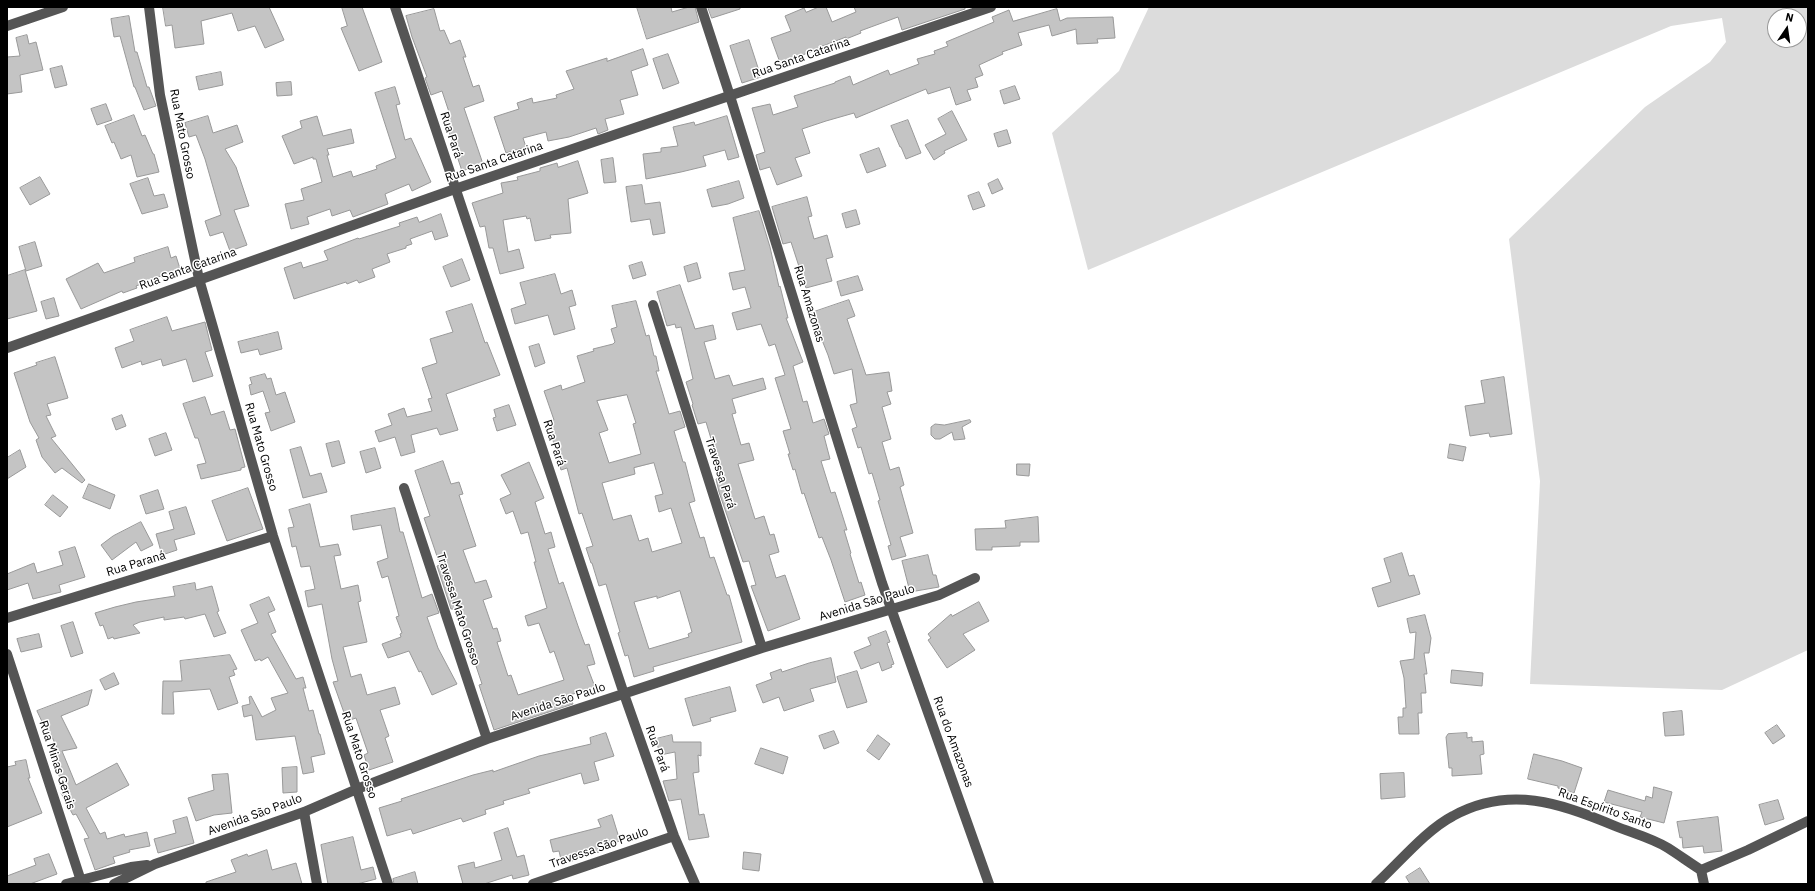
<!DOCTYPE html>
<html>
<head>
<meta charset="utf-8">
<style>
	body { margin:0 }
	#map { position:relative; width:1815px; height:891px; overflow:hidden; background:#fff; font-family:"IBM Plex Sans",sans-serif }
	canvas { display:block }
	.frame { position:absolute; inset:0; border:8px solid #000; pointer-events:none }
	.north { position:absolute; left:1767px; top:8px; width:40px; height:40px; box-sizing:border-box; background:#fff; border:1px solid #999; border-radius:50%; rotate:13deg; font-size:11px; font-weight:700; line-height:16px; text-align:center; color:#000 }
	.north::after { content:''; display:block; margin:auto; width:14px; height:18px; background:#000; clip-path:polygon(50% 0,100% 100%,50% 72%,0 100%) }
</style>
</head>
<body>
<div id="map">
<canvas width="1815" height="891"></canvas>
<div class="frame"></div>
<div class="north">N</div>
</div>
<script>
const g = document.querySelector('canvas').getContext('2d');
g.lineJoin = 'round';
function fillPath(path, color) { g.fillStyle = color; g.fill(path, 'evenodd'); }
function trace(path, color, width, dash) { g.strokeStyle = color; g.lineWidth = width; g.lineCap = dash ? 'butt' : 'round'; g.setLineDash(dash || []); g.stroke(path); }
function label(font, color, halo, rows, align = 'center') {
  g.font = font + ' "IBM Plex Sans",sans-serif'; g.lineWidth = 3; g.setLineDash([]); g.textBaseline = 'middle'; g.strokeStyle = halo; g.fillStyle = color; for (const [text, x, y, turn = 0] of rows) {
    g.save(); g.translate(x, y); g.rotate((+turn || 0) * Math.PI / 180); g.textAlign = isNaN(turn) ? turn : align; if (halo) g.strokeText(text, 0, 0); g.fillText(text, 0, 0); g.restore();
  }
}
const green = new Path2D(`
	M1149 7H1808V650L1722 690 1530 684 1540 481 1509 239 1645 107 1710 62 1726 42 1722 18 1671 26 1088 270 1052 133 1119 71ZM1775 16H1799V40H1775Z`);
const building = new Path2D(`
	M163 7H269L284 40 265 48 255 26 238 31 232 13 201 21 204 44 175 48 172 25 166 26Z
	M342 7H362L382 62 359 71 341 28 347 26Z
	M637 7H671L672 12 689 7H695L699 22 647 39Z
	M708 7H740V9L712 18Z
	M819 7H826L832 22 856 12 854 7H965V9L902 30 898 17 860 31 861 33 846 39V37L820 47 821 48 797 57 799 62 782 68 771 38 791 31 785 16 804 8 806 12Z
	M434 9 440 31 444 30 450 44 460 40 466 57H463L473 87 479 85 484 101 464 108 483 164 462 171 444 117 450 115 442 91 431 95 425 78 427 77 412 37 406 16Z
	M1057 9 1060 21 1067 18 1113 17 1115 38 1097 39 1098 43 1077 44 1076 29 1052 36 1049 25 1018 33 1022 45 1002 52 1003 54 979 65 983 75 975 78 978 87 967 90 971 100 956 105 950 87 928 94 926 89 856 118 854 113 826 121 802 129 810 153 795 158 802 176 777 185 770 167 760 170 756 155 765 152 752 108 770 104 773 115 798 107 794 96 835 83V82L850 76 853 85 888 70 890 75 919 64 917 59 935 54 934 51 948 46 946 42 994 22 992 17 1009 10 1013 21Z
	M129 16 135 52H137L147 87H149L156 106 144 110 135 87H134L120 36 114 37 111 19Z
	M27 35 29 44 36 42 43 70 20 75 22 92 7 94V57L20 56 16 38Z
	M749 40 761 77 742 83 730 46Z
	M643 49 648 65 631 71 638 95 620 100 624 114 605 119 608 130 598 134 596 128 569 137 548 141 546 132 523 138 526 147 506 153 494 117 519 109 517 103 532 98 533 103 557 98 556 95 574 89 566 71 607 58V61Z
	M668 54 679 83 663 89 653 59Z
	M62 66 67 85 55 88 50 69Z
	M221 72 223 85 199 90 196 77Z
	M291 82 292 95 277 96 276 83Z
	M1015 86 1020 99 1004 104 1000 91Z
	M395 87 400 104 396 105 405 140 411 138 431 182 412 191 409 184 385 194 388 204 353 217 350 210 332 216 330 209 307 217 309 224 291 229 285 204 304 200 301 189 322 182 316 159H313V157L294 164 282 136 302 128 300 121 317 116 323 136 351 129 354 143 327 149 329 155H327L333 177 351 171 353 177 377 169 376 166 396 158 375 93Z
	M106 104 112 120 97 125 91 109Z
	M952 111 967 140 944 151 945 153 934 160 925 145 946 134 938 119Z
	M134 115 142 136 145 135 153 154H154L159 172 137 177 131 155 121 159 114 142 112 143 105 126Z
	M208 116 213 133 237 125 243 142 225 149 236 167 249 206 234 210 247 245 230 251 223 232 210 236 205 221 221 215 205 159 196 135 189 137 185 123Z
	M727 116 739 157 728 160 725 150 703 156 706 166 681 172 646 179 643 154 661 152V148L678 146 673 127 694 122 695 125Z
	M908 120 921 153 906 159 901 147H900L891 126Z
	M1007 130 1011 143 998 147 994 134Z
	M879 148 886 166 867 173 860 155Z
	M613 158 616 182 604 183 601 160Z
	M578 161 588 193 568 199 571 233 550 235 551 238 535 241 530 218 527 219 526 216 503 220 508 252 519 249 524 268 500 274 493 248H489L485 226 480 227 472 203 503 193 501 183 518 180 517 177 540 171V168L557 163 558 167Z
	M40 177 50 194 30 205 20 188Z
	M148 178 154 196 164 194 168 207 142 214 130 184Z
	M998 179 1003 189 992 194 988 184Z
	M739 181 744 198 728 204 712 207 707 190Z
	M642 185 645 204 660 202 665 233 653 235 650 219 631 222 626 187Z
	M979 192 985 206 973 210 968 196Z
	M807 197 812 216 808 217 814 239 827 235 833 257 826 259 832 281 806 288 791 242 783 244 772 207Z
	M856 210 860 224 846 228 842 214Z
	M759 211 770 247 779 287 780 286 788 318H786L803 362 793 366 803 402 807 401 813 423 824 419 829 434 824 436 830 459 821 461 831 493 835 492 847 530H844L851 553 850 554 859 583 861 582 865 595 845 602 831 560 822 537 819 538 804 493 802 494 795 469 793 470 788 454H790L783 431 791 429 775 378 785 375 775 344 769 346 761 324 737 330 732 313 751 308 745 287 733 290 729 273 745 270 733 218Z
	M441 214 448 236 435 240 432 231 410 239 412 244 406 246V248L387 254 390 262 372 269 375 277 359 283 357 280 347 284 346 282 294 299 284 268 301 262 303 268 328 260 324 251 358 238 359 239 400 226 399 223 417 217 419 222Z
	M35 242 42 266 26 271 19 247Z
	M168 247 171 258 176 256 181 272 162 278 161 276 136 286 137 288 123 293 122 291 81 309 66 279 98 263 104 273 135 262 134 258Z
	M462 259 470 280 451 287 443 267Z
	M642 262 646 275 633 279 629 266Z
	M697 263 701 278 688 282 684 267Z
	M25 270 37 311 7 319V276Z
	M555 274 561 294 572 290 576 305 569 307 575 329 554 335 548 315 515 324 511 309 526 304 520 283Z
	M858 276 863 290 841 296 837 282Z
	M680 285 695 329 713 325 716 339 704 342 715 379 729 375 733 386 763 378 766 389 732 399 736 413 732 414 741 445 749 443 754 460 738 464 755 519 764 516 770 535 774 534 779 552 769 555 776 578 785 575 800 619 768 631 751 586 756 585 749 561 743 562 719 492 716 479 720 478 713 453 715 452 706 422 698 424 692 405 693 404 686 382 693 379 681 327 676 328 675 324 667 326 657 292Z
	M54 298 59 316 46 319 41 302Z
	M849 300 855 316 847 319 866 375 889 372 892 391 887 392 891 404 882 407 891 439 882 442 890 470 899 467 904 485 900 487 913 533 900 537 906 556 892 560 888 546 891 545 878 501 880 500 872 473 869 474 861 447 858 448 852 429 857 427 850 405 857 403 852 369 834 374 828 355 811 313Z
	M636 301 646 336 649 335 654 356H656L659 371H656L669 414 680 411 685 427 674 431 683 462H685L695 501 689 503 700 538 704 537 710 558 714 557 727 595H729L742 642 653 667 654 671 634 677 628 655 625 656 618 633 620 632 606 584 599 586 592 563H591L586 548 593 546 582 513 579 514 567 468 561 470 548 422 554 420 544 391 561 385 562 390 585 382 577 356 594 351 593 349 613 344 615 342 611 329 617 327 612 306ZM627 395 636 423 633 424 641 454 609 463 599 433 608 430 597 401ZM654 463 663 494 655 496 659 512 671 508 682 543 652 552 648 538 639 541 631 515 613 520 602 483 635 474 634 468ZM680 591 692 632 688 634 689 637 649 649 634 602 657 596V598Z
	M472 304 485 343 487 342 500 375 446 394 458 430 440 435 437 428 411 435 415 452 401 456 395 437 379 442 375 431 392 425 388 414 404 408 407 417 432 411 428 399 432 398 422 368 437 363 430 339 453 332 446 312Z
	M167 317 172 331 205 322 212 350 205 352 213 376 193 382 186 359 163 366 161 359 142 365 141 361 122 368 115 348 134 341 130 330Z
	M278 332 282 349 260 355 258 349 241 353 238 342Z
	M539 344 545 363 535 367 529 347Z
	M55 357 68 398 47 404 51 415 46 416 56 436 51 438 85 480 82 483 62 468 55 473 42 457 36 440 39 438 30 422 14 373 37 365 36 363Z
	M265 374 267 379 271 378 276 395 285 392 295 422 271 431 265 413 270 412 263 391 251 395 249 385 252 384 250 378Z
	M1504 377 1512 434 1490 437 1489 433 1470 436 1465 406 1485 403 1481 381Z
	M205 397 211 415 224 411 230 430 235 429 245 467 241 468V470L201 479 197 465 206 463 198 438H195L183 404Z
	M509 405 516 425 497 431 493 418 496 417 494 410Z
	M122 415 126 426 116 430 112 419Z
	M970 420 971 422 962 427 965 439 954 440 952 432 940 439H935L931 435V427L935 424 944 425Z
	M166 433 172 450 155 456 149 439Z
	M339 441 345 463 332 467 326 444Z
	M1450 444 1466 447 1463 461 1448 458Z
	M301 447 310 476 321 473 327 492 303 498 290 450Z
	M375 448 381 468 366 473 360 452Z
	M20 450 26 467 7 479V458Z
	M443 461 451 484 459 482 463 494 459 495 476 546 463 550 475 583 486 580 492 597 483 600 493 629 497 628 501 641 497 642 508 676 511 675 518 695 564 680 554 651 550 653 539 623 528 626 525 616 547 608 534 562H536L528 532 521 534 513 511 506 514 500 499 511 494 501 475 529 462 544 498 535 502 545 534 551 532 555 547 548 549 559 584 563 582 578 626 585 645 589 644 595 664 587 666 595 687 570 695 573 704 494 730 479 685 482 684 464 630 456 609H451L437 566 440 565 424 518 430 516 415 471Z
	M1017 464H1030L1029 476 1017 475Z
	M89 484 115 495 110 509 83 498Z
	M248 488 263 529 227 541 212 501Z
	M158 490 164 509 146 514 140 496Z
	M53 495 68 507 60 517 45 505Z
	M310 504 320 547 338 544 341 555 334 556 341 589 358 585 361 601 358 602 367 642 343 647 351 677 361 674 367 695 395 687 400 704 380 710 389 736 385 738 393 762 369 770 364 755 368 753 356 718 347 721 333 682 338 681 332 659 322 604 308 607 305 591 315 589 310 566 301 567 296 546 292 547 288 528 294 527 289 510Z
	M186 507 195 534 174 540 177 550 162 555 156 534 174 529 169 512Z
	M395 508 400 532H403L422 598 432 594 439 613 427 617 438 648 457 684 432 695 421 671 419 672 409 651 388 658 382 644 401 637 400 634 402 633 396 617 399 616 388 576 382 578 377 562 388 558 381 525 353 530 351 516Z
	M1038 517 1039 542H1020V546L992 547V550H976L975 529 1006 528 1005 521Z
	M141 522 153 545 141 551 136 542 112 560 101 545 113 536Z
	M75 547 85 577 59 585 61 592 33 599 28 583 7 590V574L34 563 37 573 63 565 59 552Z
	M1402 553 1409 576 1414 575 1420 594 1378 607 1372 588 1391 582 1384 559Z
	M928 555 933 575H936L939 587 910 592 902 561Z
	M195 583 196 590 212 586 219 611 217 612 226 633 214 637 205 614 185 619 184 617 164 620V617L140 622 133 625 140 633 114 639 113 637 108 639 103 625 100 626 95 613 115 607 136 602 175 596 173 587Z
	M269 597 275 610 268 613 276 632 271 634 296 679 303 677 306 688H303L309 711 313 710 319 734H320L325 754 311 757 314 772 303 774 295 736 256 740 252 715 244 717 242 706 250 704 249 697 251 696 262 717 276 710 271 698 288 693 268 657 261 661 260 659 255 661 241 630 258 623 250 605Z
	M979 602 989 621 963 634 975 650 947 668 928 640 931 638 928 634 951 614 952 616Z
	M1425 615 1431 638 1429 653H1424L1427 674H1424L1426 693H1421L1422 713H1418L1419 734H1399L1398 717H1403V708H1406L1404 678 1400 661 1414 659 1416 632 1410 633 1407 619Z
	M73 622 83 653 71 657 61 626Z
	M886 631 890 642 887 643 894 664 891 665 892 667 882 671 879 662 861 669 854 652 871 645 868 638Z
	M39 634 42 647 21 652 17 639Z
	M230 655 237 669 233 670 235 675 229 677 238 703 218 710 210 689 173 692 174 714H162L163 681H182L180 661Z
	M831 658 836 682 810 689 814 701 784 711 779 697 763 703 756 685 772 679 770 673 781 669 782 672 809 663Z
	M1452 670 1483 673 1482 686 1451 683Z
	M857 671 867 702 847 708 837 677Z
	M114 673 119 684 105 690 100 680Z
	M730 687 736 711 710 718 711 721 693 726 685 699Z
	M92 690 88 705 61 716 77 748 62 751 76 785 117 763 129 785 86 808 100 834 105 832 107 839 124 834 125 837 147 832 150 846 129 850 130 852 113 857 115 863 95 870 84 839 89 838 76 814 73 815 61 793 65 790 50 754 58 750 47 726 45 728 37 711Z
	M1682 711 1684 735 1665 736 1663 713Z
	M1777 725 1785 736 1773 744 1765 733Z
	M834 731 839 743 824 749 819 736Z
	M606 733 614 756 594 762 599 780 584 784 581 773 528 789 530 793 503 801 504 804 485 810 486 814 463 822 461 818 413 834 411 829 387 836 379 808 402 801 401 799 473 775 493 770V772L539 756 591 744 590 738Z
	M1467 733V738L1472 737V742L1483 741 1484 754 1480 755 1482 774 1452 776V768H1449L1446 737 1448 734Z
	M672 735 673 742H701V756L698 755 699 772 693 773 699 815 704 814 709 837 689 840 681 799 669 801 663 781 677 779 675 752 660 755 656 739Z
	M878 735 890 744 879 760 867 751Z
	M761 748 788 757 783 774 755 764Z
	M1534 754 1562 761 1582 768 1574 793 1558 788V786L1528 779Z
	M26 760 30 778H28L42 813 7 827V767L16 765 15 762Z
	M297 767V792L283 793 282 768Z
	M1404 773 1405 797 1381 799 1380 774Z
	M228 774 232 813 214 815 196 821 188 798 214 790 212 775Z
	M1654 787 1672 792 1664 823 1640 817 1642 812 1604 802 1608 790 1645 801 1646 796 1652 798Z
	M1778 800 1784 819 1765 825 1759 805Z
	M612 815 620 841 598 848 599 852 574 858 575 860 562 864 559 851 553 852 550 840 601 827 598 820Z
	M187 817 194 843 158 853 154 839 176 833 173 821Z
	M1718 817 1722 851 1704 853 1703 846 1683 848 1682 837 1680 838 1677 822Z
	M508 828 517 857 524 855 529 875 513 879 512 875 484 884H463L458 866 474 862 475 868 502 860 494 833Z
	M353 837 361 870 373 867 376 879 357 884H328L321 845Z
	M267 850 272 870 296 863 302 884H206V882L236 872 231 860 247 854 248 856Z
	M744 852 761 854 759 871 743 869Z
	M49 854 57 874 30 884H7V876L36 865 34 859Z
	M1420 868 1430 884H1410L1406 877Z
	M415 872 418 884H394L393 879Z`);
const minor = new Path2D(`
	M149 7 160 95 199 279 273 536 388 884
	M395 7 624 694 674 836 695 884
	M701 7 730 96 882 583 989 884
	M7 26 63 7
	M653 305 762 648
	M7 348 455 189 991 7
	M404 488 487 739
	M7 618 273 536
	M7 654 82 884
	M304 812 317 884
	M1701 870 1748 850 1808 821
	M1701 870 1704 884
	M66 884 131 867 147 865
	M114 884 155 864 304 812 357 789 487 739 762 648 939 595 975 578
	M533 884 674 836
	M1376 884C1399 863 1426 830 1453 816 1509 785 1561 803 1615 826 1632 833 1652 838 1668 848 1679 855 1690 863 1701 870`);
const streetNames = [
	["Rua Santa Catarina",801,58,-19],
	["Rua Mato Grosso",182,134,79],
	["Rua Pará",451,135,72],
	["Rua Santa Catarina",494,162,-19],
	["Rua Santa Catarina",188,269,-20],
	["Rua Amazonas",809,304,73],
	["Rua Pará",554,443,72],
	["Rua Mato Grosso",261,447,74],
	["Travessa Pará",720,473,72],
	["Rua Paraná",136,564,-17],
	["Avenida São Paulo",867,603,-17],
	["Travessa Mato Grosso",458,609,72],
	["Avenida São Paulo",558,702,-18],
	["Rua do Amazonas",953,742,70],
	["Rua Pará",657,749,70],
	["Rua Mato Grosso",359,755,72],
	["Rua Minas Gerais",57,765,72],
	["Rua Espírito Santo",1605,809,20],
	["Avenida São Paulo",255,815,-20],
	["Travessa São Paulo",599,848,-19]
];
fillPath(green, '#dcdcdc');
fillPath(building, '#c4c4c4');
trace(building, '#999', 1);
trace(minor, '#555', 10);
label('12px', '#000', '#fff', streetNames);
</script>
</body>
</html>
